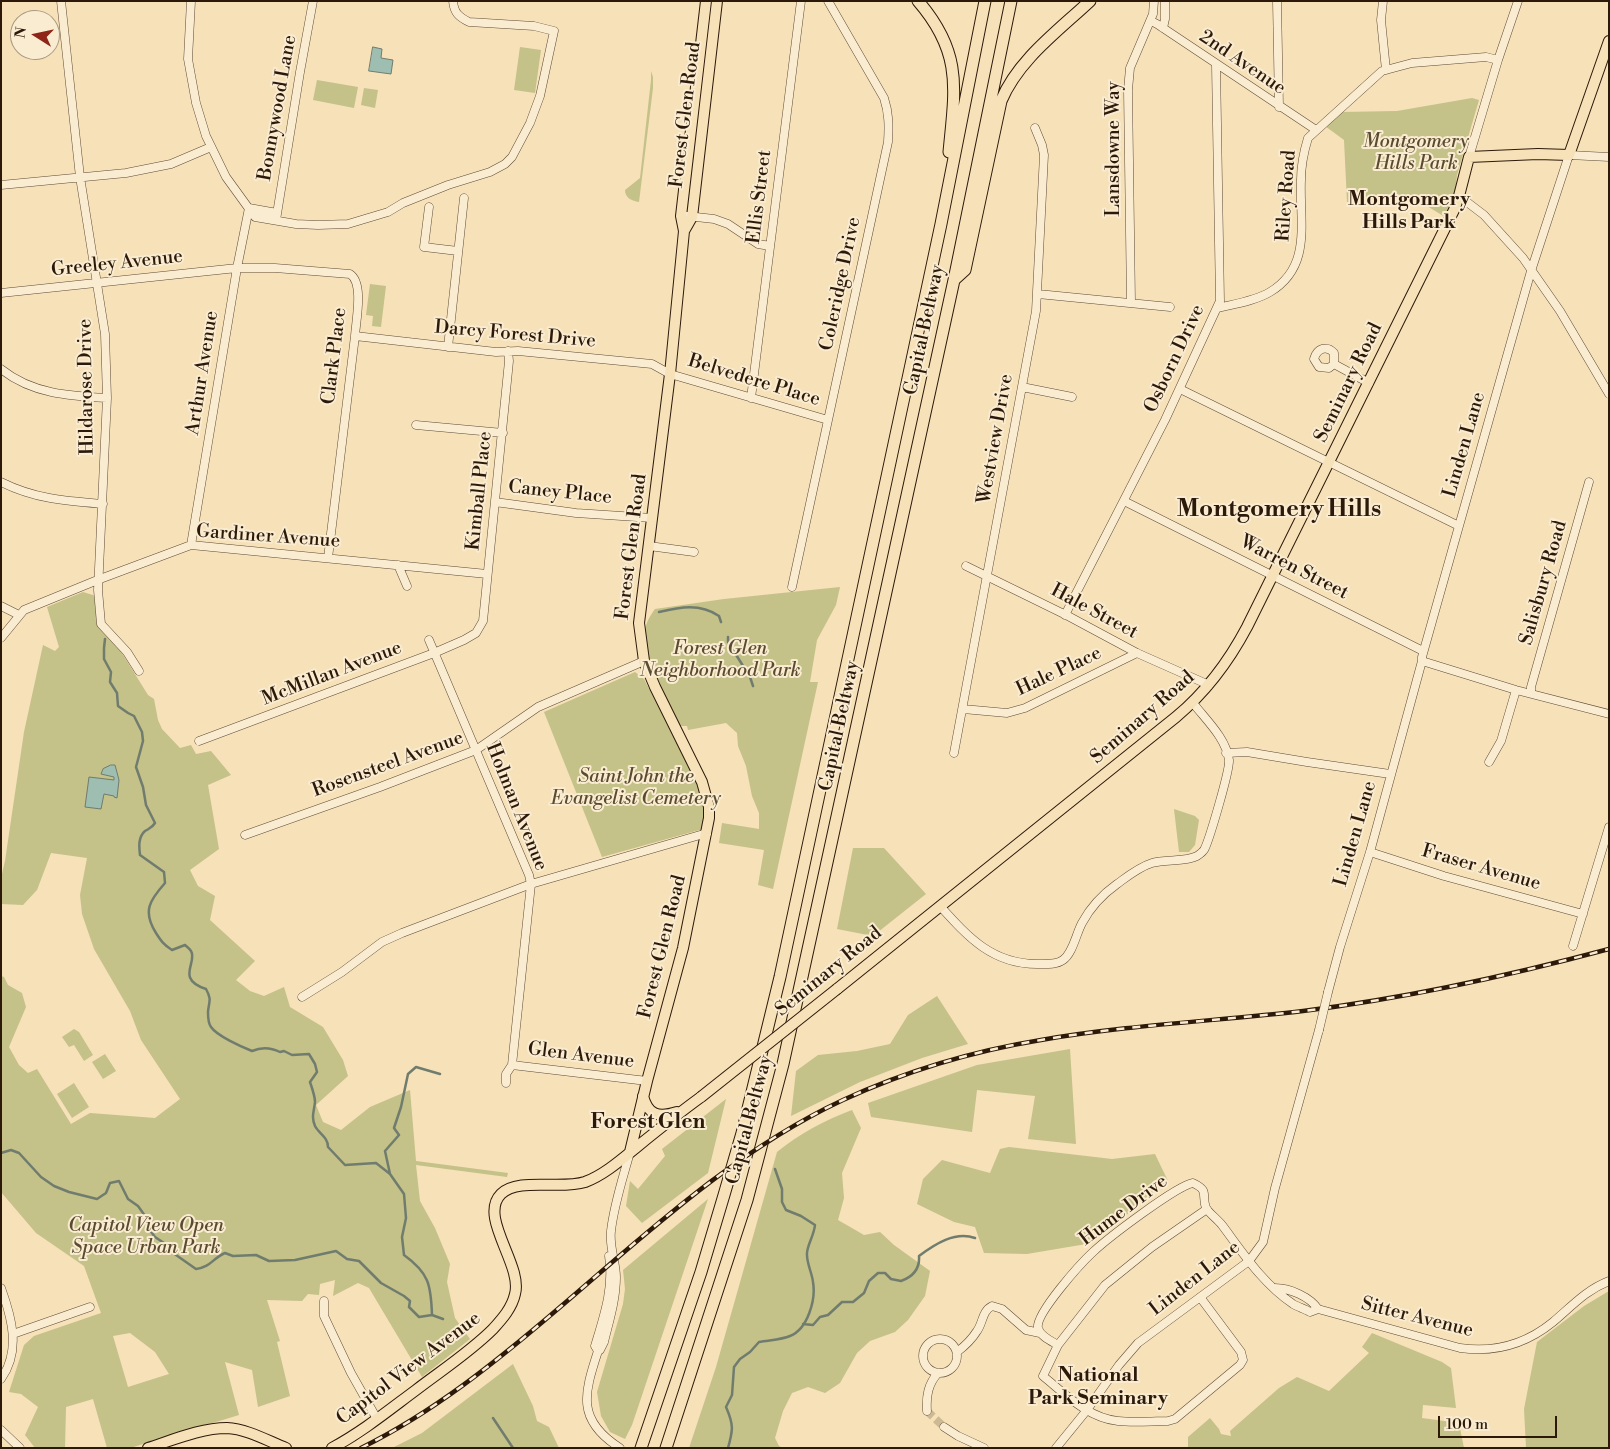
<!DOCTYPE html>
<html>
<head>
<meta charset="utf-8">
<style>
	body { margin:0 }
	#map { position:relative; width:1610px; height:1449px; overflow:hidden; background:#f6e1b8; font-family:"Libre Bodoni",serif }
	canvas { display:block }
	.frame { position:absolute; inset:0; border:2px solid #2d190a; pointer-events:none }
	.north { position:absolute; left:10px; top:10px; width:50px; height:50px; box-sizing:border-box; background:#f9ecd1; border:1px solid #a79881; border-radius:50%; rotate:280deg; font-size:14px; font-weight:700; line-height:20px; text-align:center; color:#2d190a }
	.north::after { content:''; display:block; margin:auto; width:18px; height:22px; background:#8f2418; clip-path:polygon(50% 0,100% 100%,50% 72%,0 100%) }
	.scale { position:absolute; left:1438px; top:1416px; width:119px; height:22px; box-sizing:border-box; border:2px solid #2d190a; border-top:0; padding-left:6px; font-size:15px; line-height:18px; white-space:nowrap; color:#2d190a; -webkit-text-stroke:4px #f9ecd1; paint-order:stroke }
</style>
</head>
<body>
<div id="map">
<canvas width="1610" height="1449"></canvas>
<div class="frame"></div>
<div class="north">N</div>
<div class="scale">100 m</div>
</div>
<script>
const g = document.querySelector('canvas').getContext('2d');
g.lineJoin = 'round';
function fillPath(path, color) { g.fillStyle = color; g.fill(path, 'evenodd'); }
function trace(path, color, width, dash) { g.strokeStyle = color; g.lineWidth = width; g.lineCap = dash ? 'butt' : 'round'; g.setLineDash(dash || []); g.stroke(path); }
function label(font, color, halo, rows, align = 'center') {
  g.font = font + ' "Libre Bodoni",serif'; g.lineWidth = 4; g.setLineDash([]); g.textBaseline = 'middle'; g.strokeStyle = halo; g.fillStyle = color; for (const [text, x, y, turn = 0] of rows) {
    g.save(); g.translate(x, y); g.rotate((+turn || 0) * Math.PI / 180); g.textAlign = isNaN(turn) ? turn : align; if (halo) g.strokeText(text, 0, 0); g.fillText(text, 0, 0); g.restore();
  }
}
const green = new Path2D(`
	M520 47 541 50 535 93 514 90Z
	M651 71 653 77V88L639 202C632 201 625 198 625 190L640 178 651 80Z
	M317 80 358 87 354 108 313 100Z
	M364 88 378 90 375 108 361 105Z
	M1472 98 1479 100 1457 175 1455 194 1445 217 1414 198 1347 202 1344 140 1325 126 1341 112 1397 111Z
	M370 284 386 286 381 327 372 326 373 316 366 315Z
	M840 587 836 605 817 640 810 682H818L773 889 758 885 764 850 719 843 722 823 759 829V813L752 796 746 766 738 746 737 733 726 723 688 730 687 726H680C668 702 641 658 645 631 646 622 650 616 655 609L724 599Z
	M83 592 96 596 98 621 115 642 148 695 154 699 158 720 162 729 180 748 191 745 196 754 211 751 231 775 208 785 219 849 190 870 198 886 215 896 210 920 255 961 236 980 250 991 264 996 284 987 290 1007 323 1027 343 1060 348 1076 316 1105 323 1122 341 1130 370 1107 410 1090 416 1161 508 1173 507 1177 416 1165 420 1201 435 1228 450 1264 447 1282 455 1318 470 1339 422 1377 369 1288 358 1283 333 1296 335 1280 320 1284 319 1295 308 1294 302 1301 267 1300 280 1341 277 1342 290 1396 258 1407 252 1370 225 1362 239 1415 130 1448H107L93 1399 66 1407 65 1448H35L25 1435 38 1407 21 1394 9 1392 24 1345 34 1336 101 1313 84 1266 36 1233 1 1192V976L4 977 8 985 22 993 26 1007 9 1047 19 1065 28 1073 37 1069 71 1124 90 1113 155 1118 180 1099 141 1040 130 1011 94 949 82 914 80 895 87 858 51 853 37 890 23 905 1 904V878L5 861 24 732 43 645 55 651 59 647 47 607ZM130 1333 155 1352 169 1374 128 1387 113 1336Z
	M635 672 644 679 692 771 698 787 703 807V829L602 857 544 712Z
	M1174 809 1195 816 1199 820 1195 845 1189 852H1179Z
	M853 848H884L926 894 873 936 837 929Z
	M937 996 968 1044 922 1058 860 1082 791 1116 796 1071 818 1055 857 1051 890 1044 908 1015Z
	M74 1029 79 1032 93 1055 84 1061 74 1045 69 1047 62 1037Z
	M1070 1049 1076 1144 1028 1139 1035 1096 977 1090 972 1132 871 1117 868 1103 977 1065Z
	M105 1054 116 1071 103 1079 92 1062Z
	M74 1083 89 1107 72 1118 57 1094Z
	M726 1099 708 1173 642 1223 626 1206 630 1181 638 1189 665 1156 662 1149Z
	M852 1110 861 1128 842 1173 844 1198 838 1220 864 1235 880 1232 894 1245 930 1271 925 1296 908 1320 895 1332 870 1341 857 1353 840 1383 825 1393 808 1387 792 1393 783 1411 775 1438 779 1446 783 1448H689L716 1367 777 1152C799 1134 825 1120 852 1110Z
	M1009 1147 1112 1159 1155 1154 1168 1181 1092 1243 1027 1254 984 1253 975 1227 954 1222 917 1204 923 1179 942 1160 990 1173 1000 1149Z
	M708 1199 632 1425 625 1439 610 1432 601 1416 597 1392 623 1304 625 1289 623 1270Z
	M1609 1291V1448H1526L1524 1409 1537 1342 1584 1306Z
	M1372 1333 1442 1362 1451 1368 1456 1408 1423 1405 1422 1418 1459 1423 1464 1448H1188V1437L1210 1418 1219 1429 1221 1434 1231 1436 1230 1431 1279 1388 1297 1377 1329 1391 1369 1353 1362 1347Z
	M513 1364 533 1406 537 1421 549 1427 559 1448H392L422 1433Z`);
const water = new Path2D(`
	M373 47 382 49 381 58 393 60 391 74 369 71Z
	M111 765H115L119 780 117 798 114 797V796L104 794 101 809 85 807 89 777 114 780V777L101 774 103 769Z`);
const stream = new Path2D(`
	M659 612C680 607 700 603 719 616L721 622
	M728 637V642L750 677 753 686
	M105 639 104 648V659L111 672 110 682 117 693 118 706 128 713 134 716 142 732 143 741 136 767 143 787 146 805 155 823C152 828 150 828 145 831 138 837 139 847 140 855L164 872 165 883C150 900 142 911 156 933 161 941 164 945 172 950L185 945C187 947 189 948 191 951 198 962 175 979 206 989 212 1000 209 1001 208 1012 208 1016 208 1023 211 1027 217 1036 242 1047 252 1051 261 1047 270 1047 280 1052L284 1051 292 1055 309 1054 315 1064 317 1072 310 1082C312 1088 315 1096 315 1102 314 1112 311 1116 315 1126 319 1134 328 1137 328 1147L345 1165 376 1163 390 1174 404 1194 406 1218 402 1237 404 1255C429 1273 431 1285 432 1315
	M1 1153 11 1150 19 1153 41 1177 54 1186 69 1192 97 1199 106 1193 110 1183 119 1181 128 1199 138 1206 148 1220 149 1229 155 1237 164 1243 176 1255 196 1269C211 1267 213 1258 225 1253L233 1256 256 1255 269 1261 295 1260 336 1251 347 1259 359 1261 381 1283 404 1296 410 1301 409 1307 419 1317 432 1315 443 1319
	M390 1174 385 1151 399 1135 394 1128 401 1107 408 1074 416 1067 440 1074
	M803 1324 813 1325 820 1317 828 1315 842 1302H853L864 1293 869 1281 878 1273H885L891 1279 901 1281C912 1277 920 1269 919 1256 935 1244 955 1231 975 1238
	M493 1418 513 1448
	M728 1448C733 1430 734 1425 726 1407L732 1395 734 1367 740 1359 750 1352 759 1342C769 1340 781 1340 790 1336 808 1329 816 1299 813 1282 812 1273 807 1264 807 1255 806 1247 814 1236 815 1225L801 1216 786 1210 782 1202V1189L775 1169`);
const minorTunnel = new Path2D(`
	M927 1411 944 1427`);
const minor = new Path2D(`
	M61 1 80 177 105 334 107 398 98 590 101 624 127 652 139 671
	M191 1 188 59 196 103 206 136 226 177 255 217 296 224 318 225 348 224 388 212 403 203 448 185 490 172 505 164 512 157 530 123 540 96 554 31 534 26 469 22C459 17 454 13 453 1
	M1277 1 1279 107
	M1383 1 1381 20 1386 70
	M1151 21 1157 24 1316 130
	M1163 28 1165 19V1
	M1469 157 1498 60 1518 1
	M1 185 126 173 171 164 211 147
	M1459 196 1484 215 1523 258 1560 311 1609 394
	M429 207 424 247 458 251
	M249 208 277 213
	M687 216 714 219 728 224 758 244 770 246
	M276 220 300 72 313 1
	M1 293 237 268H275L350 274C364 283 356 320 355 336L328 558
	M1038 294 1170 307
	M1131 302 1128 90 1130 68 1153 14 1154 1
	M1218 308C1234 304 1255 301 1270 292 1313 266 1299 221 1301 180 1301 166 1304 151 1308 138L1382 71 1412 63 1486 57 1498 60
	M355 336 496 352 518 351 652 364 670 374 828 420
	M448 347 464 198
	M1334 364V353C1327 345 1317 348 1314 359L1319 367 1329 368 1334 364 1369 383
	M1 369C32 394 70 396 107 398
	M1022 387 1072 397
	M1180 389 1459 526
	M751 398 801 1
	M416 425 503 433
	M1 482C35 499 66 501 103 504
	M1124 501 1423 651
	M495 502 576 513 652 518
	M191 545 237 268 249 208
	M649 546 694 552
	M398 565 407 586
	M966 566 1068 616 1137 653 1209 685
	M792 587 888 142C889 126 889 113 884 98L828 1
	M1 606 19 615
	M1065 615 1165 420 1220 301 1216 65
	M1 638 24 610 100 579 191 545 487 574
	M429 640 529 875 531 884 512 1065 506 1074V1083
	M1422 661 1516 690 1609 714
	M1531 693V687L1589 482
	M963 709 1007 713 1025 708 1137 653
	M199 741 434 653 464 640 476 633 483 621 509 361 508 351
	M954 753 1036 311 1044 155 1042 145 1035 128
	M1226 753 1247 752 1307 762 1390 774
	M1489 762 1501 741 1516 690
	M245 835 380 787 476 750 538 707 644 661
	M1370 852 1444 876 1583 914
	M940 906C968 937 992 964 1037 964 1045 964 1056 965 1063 960 1073 953 1076 934 1082 923 1090 908 1103 894 1117 884 1128 876 1139 867 1152 863 1165 859 1186 862 1197 856 1200 854 1204 851 1205 848 1210 837 1230 770 1229 760 1226 738 1206 720 1193 703
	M1573 946 1609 827
	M1328 992 1340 947 1370 852 1422 661V657L1531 271 1569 155 1609 157
	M302 997 342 972 382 942 402 933 531 884 707 833
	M512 1065 647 1081
	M1 1288C12 1318 21 1351 1 1379
	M1275 1288C1290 1288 1310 1297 1318 1309
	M1200 1297 1241 1352 1243 1360 1240 1365 1175 1419 1168 1421C1152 1421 1134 1423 1118 1421 1088 1418 1065 1394 1043 1376L1058 1345 1105 1285 1152 1247 1207 1209
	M324 1301V1316L351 1373 377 1419
	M13 1334 90 1307
	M923 1356a17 17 0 1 1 34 0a17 17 0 1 1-34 0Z
	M1058 1345C1051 1341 1040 1336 1038 1328 1035 1314 1081 1263 1093 1252 1108 1238 1176 1186 1193 1183 1210 1191 1201 1195 1206 1208 1208 1212 1218 1220 1222 1225 1243 1253 1263 1284 1293 1304 1298 1307 1305 1309 1310 1312L1318 1309 1460 1348C1495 1353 1526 1344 1553 1322 1572 1306 1586 1290 1609 1281
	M598 1351 595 1346C604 1316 614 1288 609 1256
	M957 1352C965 1346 972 1339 977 1331 983 1323 982 1311 992 1306L1002 1309 1026 1330 1040 1333
	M927 1411C926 1396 928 1384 938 1373
	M944 1427 958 1436 984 1448
	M1 1430 20 1448
	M620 1448C576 1420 584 1394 598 1351L600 1350 604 1342C609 1321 616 1300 616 1277 616 1262 609 1247 611 1231 614 1204 623 1178 630 1152
	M1056 1448 1087 1410 1119 1365 1138 1343 1249 1261 1263 1242 1275 1188 1319 1030`);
const major = new Path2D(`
	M684 231 692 217 717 1
	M837 989 1176 717C1206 692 1229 661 1247 627L1454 210 1459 196 1469 157 1538 154 1569 155 1609 41
	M643 1096C648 1115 658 1118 677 1112
	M630 1152 647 1081 683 948 709 818V807L702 782 655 687 644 661 639 623 670 374 684 231 681 216 706 1
	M148 1448C173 1440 201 1428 227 1428 247 1429 268 1441 286 1448
	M332 1448C362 1432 389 1410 416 1390 442 1370 470 1352 493 1329 502 1319 512 1308 515 1294 523 1265 478 1217 501 1194 518 1177 561 1190 585 1182 604 1175 622 1159 638 1146 659 1129 679 1113 701 1097`);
const highway = new Path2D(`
	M918 1C963 53 955 89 949 152
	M954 280 965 270 1001 101C1018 60 1058 31 1090 1
	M641 1448 701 1272 724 1195 742 1133 780 977 941 224 985 1
	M666 1448 747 1200 783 1064 954 280 1011 1`);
const rail = new Path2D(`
	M361 1448C434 1412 497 1361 559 1308 648 1232 736 1150 843 1100 906 1071 973 1051 1041 1040 1128 1025 1216 1021 1303 1011 1407 998 1508 976 1609 949`);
const minorBridge = new Path2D(`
	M1319 1030 1328 992`);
const majorBridge = new Path2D(`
	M701 1097 837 989`);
const streetNames = [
	["2nd Avenue",1242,63,34],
	["Bonnywood Lane",278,108,-80],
	["Forest Glen Road",686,115,-83],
	["Lansdowne Way",1114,149,-90],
	["Riley Road",1287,196,-86],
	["Ellis Street",760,197,-83],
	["Greeley Avenue",117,264,-6],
	["Coleridge Drive",841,284,-78],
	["Capital Beltway",925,330,-78],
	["Darcy Forest Drive",515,335,5],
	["Clark Place",335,356,-83],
	["Osborn Drive",1175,359,-65],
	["Arthur Avenue",203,373,-81],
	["Belvedere Place",754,381,17],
	["Seminary Road",1349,383,-64],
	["Hildarose Drive",87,387,-91],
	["Westview Drive",996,439,-80],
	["Linden Lane",1465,445,-74],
	["Kimball Place",480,491,-84],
	["Caney Place",560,493,6],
	["Gardiner Avenue",268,537,4],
	["Forest Glen Road",632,547,-83],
	["Warren Street",1294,568,27],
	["Salisbury Road",1544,583,-74],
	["Hale Street",1094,612,28],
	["Hale Place",1059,672,-25],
	["McMillan Avenue",332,674,-21],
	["Seminary Road",1143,718,-41],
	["Capital Beltway",840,726,-78],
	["Rosensteel Avenue",388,765,-20],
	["Holman Avenue",516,807,68],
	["Linden Lane",1356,834,-74],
	["Fraser Avenue",1481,868,16],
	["Forest Glen Road",663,947,-76],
	["Seminary Road",829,972,-39],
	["Glen Avenue",581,1056,7],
	["Capital Beltway",750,1120,-75],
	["Hume Drive",1124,1211,-37],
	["Linden Lane",1195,1279,-38],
	["Sitter Avenue",1417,1318,14],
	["Capitol View Avenue",409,1369,-37]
];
const parkNames = [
	["Montgomery",1416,142],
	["Hills Park",1416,164],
	["Forest Glen",720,649],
	["Neighborhood Park",720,671],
	["Saint John the",636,777],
	["Evangelist Cemetery",636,799],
	["Capitol View Open",146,1226],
	["Space Urban Park",146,1248]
];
const neighbourhoodNames = [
	["Montgomery",1409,200],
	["Hills Park",1409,223],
	["National",1098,1376],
	["Park Seminary",1098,1399]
];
const quarterNames = [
	["Forest Glen",648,1123]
];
const districtNames = [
	["Montgomery Hills",1279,510]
];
fillPath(green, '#c4c189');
fillPath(water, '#9dbeb0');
trace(water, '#707c6e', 1);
trace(stream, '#707c6e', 2.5);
trace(minorTunnel, '#ceb995', 8, [8, 4]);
trace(minor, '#5f4b36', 9);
trace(major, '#2d190a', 12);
trace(highway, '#2d190a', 13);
trace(minor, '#f9ecd1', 8);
trace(major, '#f6e1b8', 10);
trace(highway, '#f6e1b8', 11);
trace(rail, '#2d190a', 4.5);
trace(rail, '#f9ecd1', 2.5, [8]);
trace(minorBridge, '#5f4b36', 9, []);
trace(majorBridge, '#2d190a', 12, []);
trace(minorBridge, '#f9ecd1', 8);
trace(majorBridge, '#f6e1b8', 10);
label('19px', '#2d190a', '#f9ecd1', streetNames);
label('italic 19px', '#5a4b30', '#f9ecd1', parkNames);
label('bold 20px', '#2d190a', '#f9ecd1', neighbourhoodNames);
label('bold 21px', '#2d190a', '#f9ecd1', quarterNames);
label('bold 24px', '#2d190a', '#f9ecd1', districtNames);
</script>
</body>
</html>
